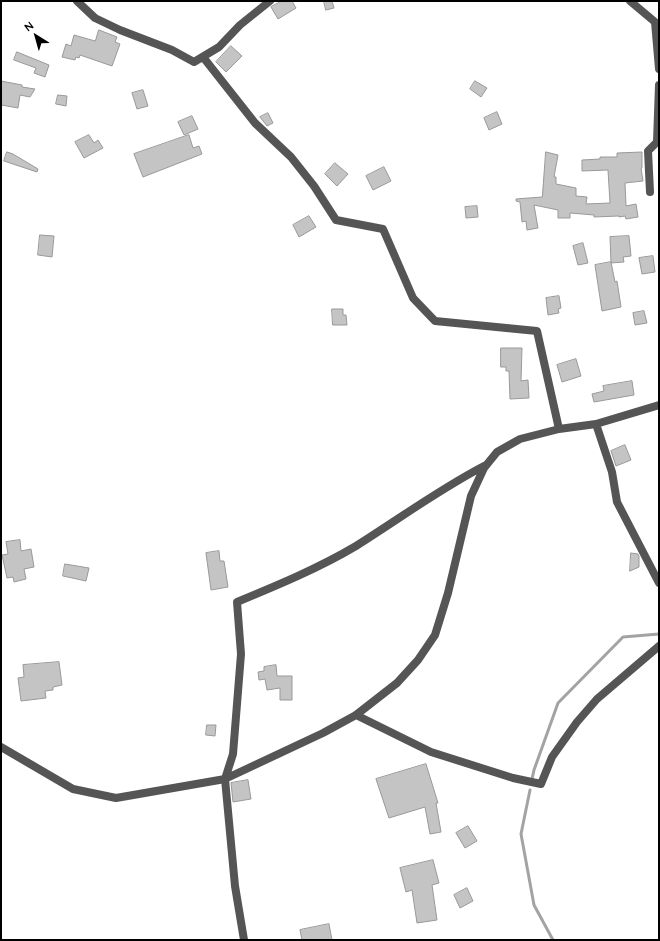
<!DOCTYPE html>
<html>
<head>
<meta charset="utf-8">
<style>
	body { margin:0 }
	#map { position:relative; width:660px; height:941px; overflow:hidden; background:#fff; font-family:Quicksand,sans-serif }
	canvas { display:block }
	.frame { position:absolute; inset:0; border:2px solid #000; pointer-events:none }
	.north { position:absolute; left:16px; top:16px; width:40px; height:40px; -webkit-text-stroke:3px #fff; paint-order:stroke; rotate:323deg; font-size:11px; font-weight:700; line-height:16px; text-align:center; color:#000 }
	.north::after { content:''; display:block; margin:auto; width:14px; height:18px; background:#000; clip-path:polygon(50% 0,100% 100%,50% 72%,0 100%) }
</style>
</head>
<body>
<div id="map">
<canvas width="660" height="941"></canvas>
<div class="frame"></div>
<div class="north">N</div>
</div>
<script>
const g = document.querySelector('canvas').getContext('2d');
g.lineJoin = 'round';
function trace(path, color, width, dash) { g.strokeStyle = color; g.lineWidth = width; g.lineCap = dash ? 'butt' : 'round'; g.setLineDash(dash || []); g.stroke(path); }
function fillPath(path, color) { g.fillStyle = color; g.fill(path, 'evenodd'); }
const stream = new Path2D(`
	M532 779 534 770 558 703 623 637 659 634
	M530 790 521 834 534 905 553 940`);
const building = new Path2D(`
	M282 1H292L296 8 278 19 271 7Z
	M324 1H332L334 8 326 10Z
	M99 30 117 37 115 42 120 44 112 66 80 55 79 58 76 57 75 60 62 57 66 44 71 46 74 35 95 41Z
	M231 46 242 56 226 72 216 62Z
	M17 52 49 65 45 77 34 73 36 68 14 60Z
	M1 81 22 85V87L35 89 30 97 20 95 18 108 1 105Z
	M475 81 487 88 481 97 470 89Z
	M143 90 148 106 137 109 132 93Z
	M58 95 67 96 66 106 56 104Z
	M497 112 502 124 489 130 484 118Z
	M268 113 273 123 267 126 260 117Z
	M192 116 198 129 184 135 178 122Z
	M89 135 94 143 98 140 103 148 84 158 75 142Z
	M189 135 193 148 199 146 202 154 143 177 134 154Z
	M7 152 13 154 38 169 37 172 4 161Z
	M546 152 558 155 554 177H556V184L576 188V196L587 197 586 204 610 203 608 170 582 171V160L600 159V157H617V153L642 152V168H641L643 181 625 183 626 206 636 204 638 217 626 219 625 216 619 217V216L594 217V215L570 213V218H558V210L534 205 538 228 527 230 526 221 522 222 520 202 516 201V199L542 197Z
	M335 163 348 174 337 186 325 174Z
	M384 167 391 181 373 190 366 176Z
	M477 206 478 217 466 218 465 207Z
	M309 216 316 227 299 237 293 225Z
	M40 235 54 236 52 257 38 255Z
	M629 236 631 256 623 257 624 262 611 263 610 237Z
	M583 243 588 263 578 265 573 246Z
	M653 256 655 272 642 274 639 258Z
	M611 262 615 282 617 281 621 307 602 311 595 265Z
	M559 296 561 308 558 309 559 313 548 315 546 298Z
	M332 309H343V315H346L347 325H333Z
	M644 311 647 323 635 325 633 313Z
	M501 348H522L521 381 528 380 529 398 510 399 509 371H506V367H501Z
	M576 359 581 376 562 382 557 365Z
	M632 381 634 395 594 402 592 394 604 391 603 386Z
	M625 445 631 460 616 466 611 451Z
	M20 540 21 551 31 549 34 567 24 569 26 579 14 582 13 577 7 578 2 555 8 554 6 542Z
	M219 551 220 561H224L228 587 211 590 206 553Z
	M631 553 638 554 639 556V567L630 571Z
	M65 564 89 568 86 581 63 576Z
	M59 662 62 685 53 687V690L45 691 46 698 21 701 18 678 24 677 23 665Z
	M276 665 277 676H292V700H280V688L267 690 265 679 259 680 258 672 264 671V667Z
	M207 725H216L215 736 206 735Z
	M426 764 438 803H436L441 832 430 834 425 807 389 818 376 779Z
	M248 780 251 799 233 802 231 783Z
	M468 826 477 841 465 848 456 833Z
	M433 860 439 883 432 885 437 920 417 923 412 890 406 892 400 868Z
	M467 888 473 901 460 908 454 895Z
	M329 924 332 940H302L300 930Z`);
const minor = new Path2D(`
	M77 1 95 18 120 30 172 50 194 62 219 47 240 25 270 1
	M630 1 655 22 659 69
	M203 57 255 123 291 157 314 186 336 220 383 229 413 298 435 321 537 331 559 429
	M650 192 648 151 657 142 659 85
	M596 424 612 472 617 502 659 583
	M356 715 431 752 513 778 541 784 552 757 577 722 597 699 659 646
	M1 747 73 789 116 798 225 779 323 733 356 715 397 683 418 660 435 635 448 593 471 496 484 468 497 452 520 439 559 429 596 424 659 405
	M244 940 235 886 225 779 233 754 241 654 237 602C278 585 319 568 356 546 399 519 441 488 486 465`);
trace(stream, '#a3a3a3', 3);
fillPath(building, '#c4c4c4');
trace(building, '#999', 1);
trace(minor, '#555', 8);
</script>
</body>
</html>
